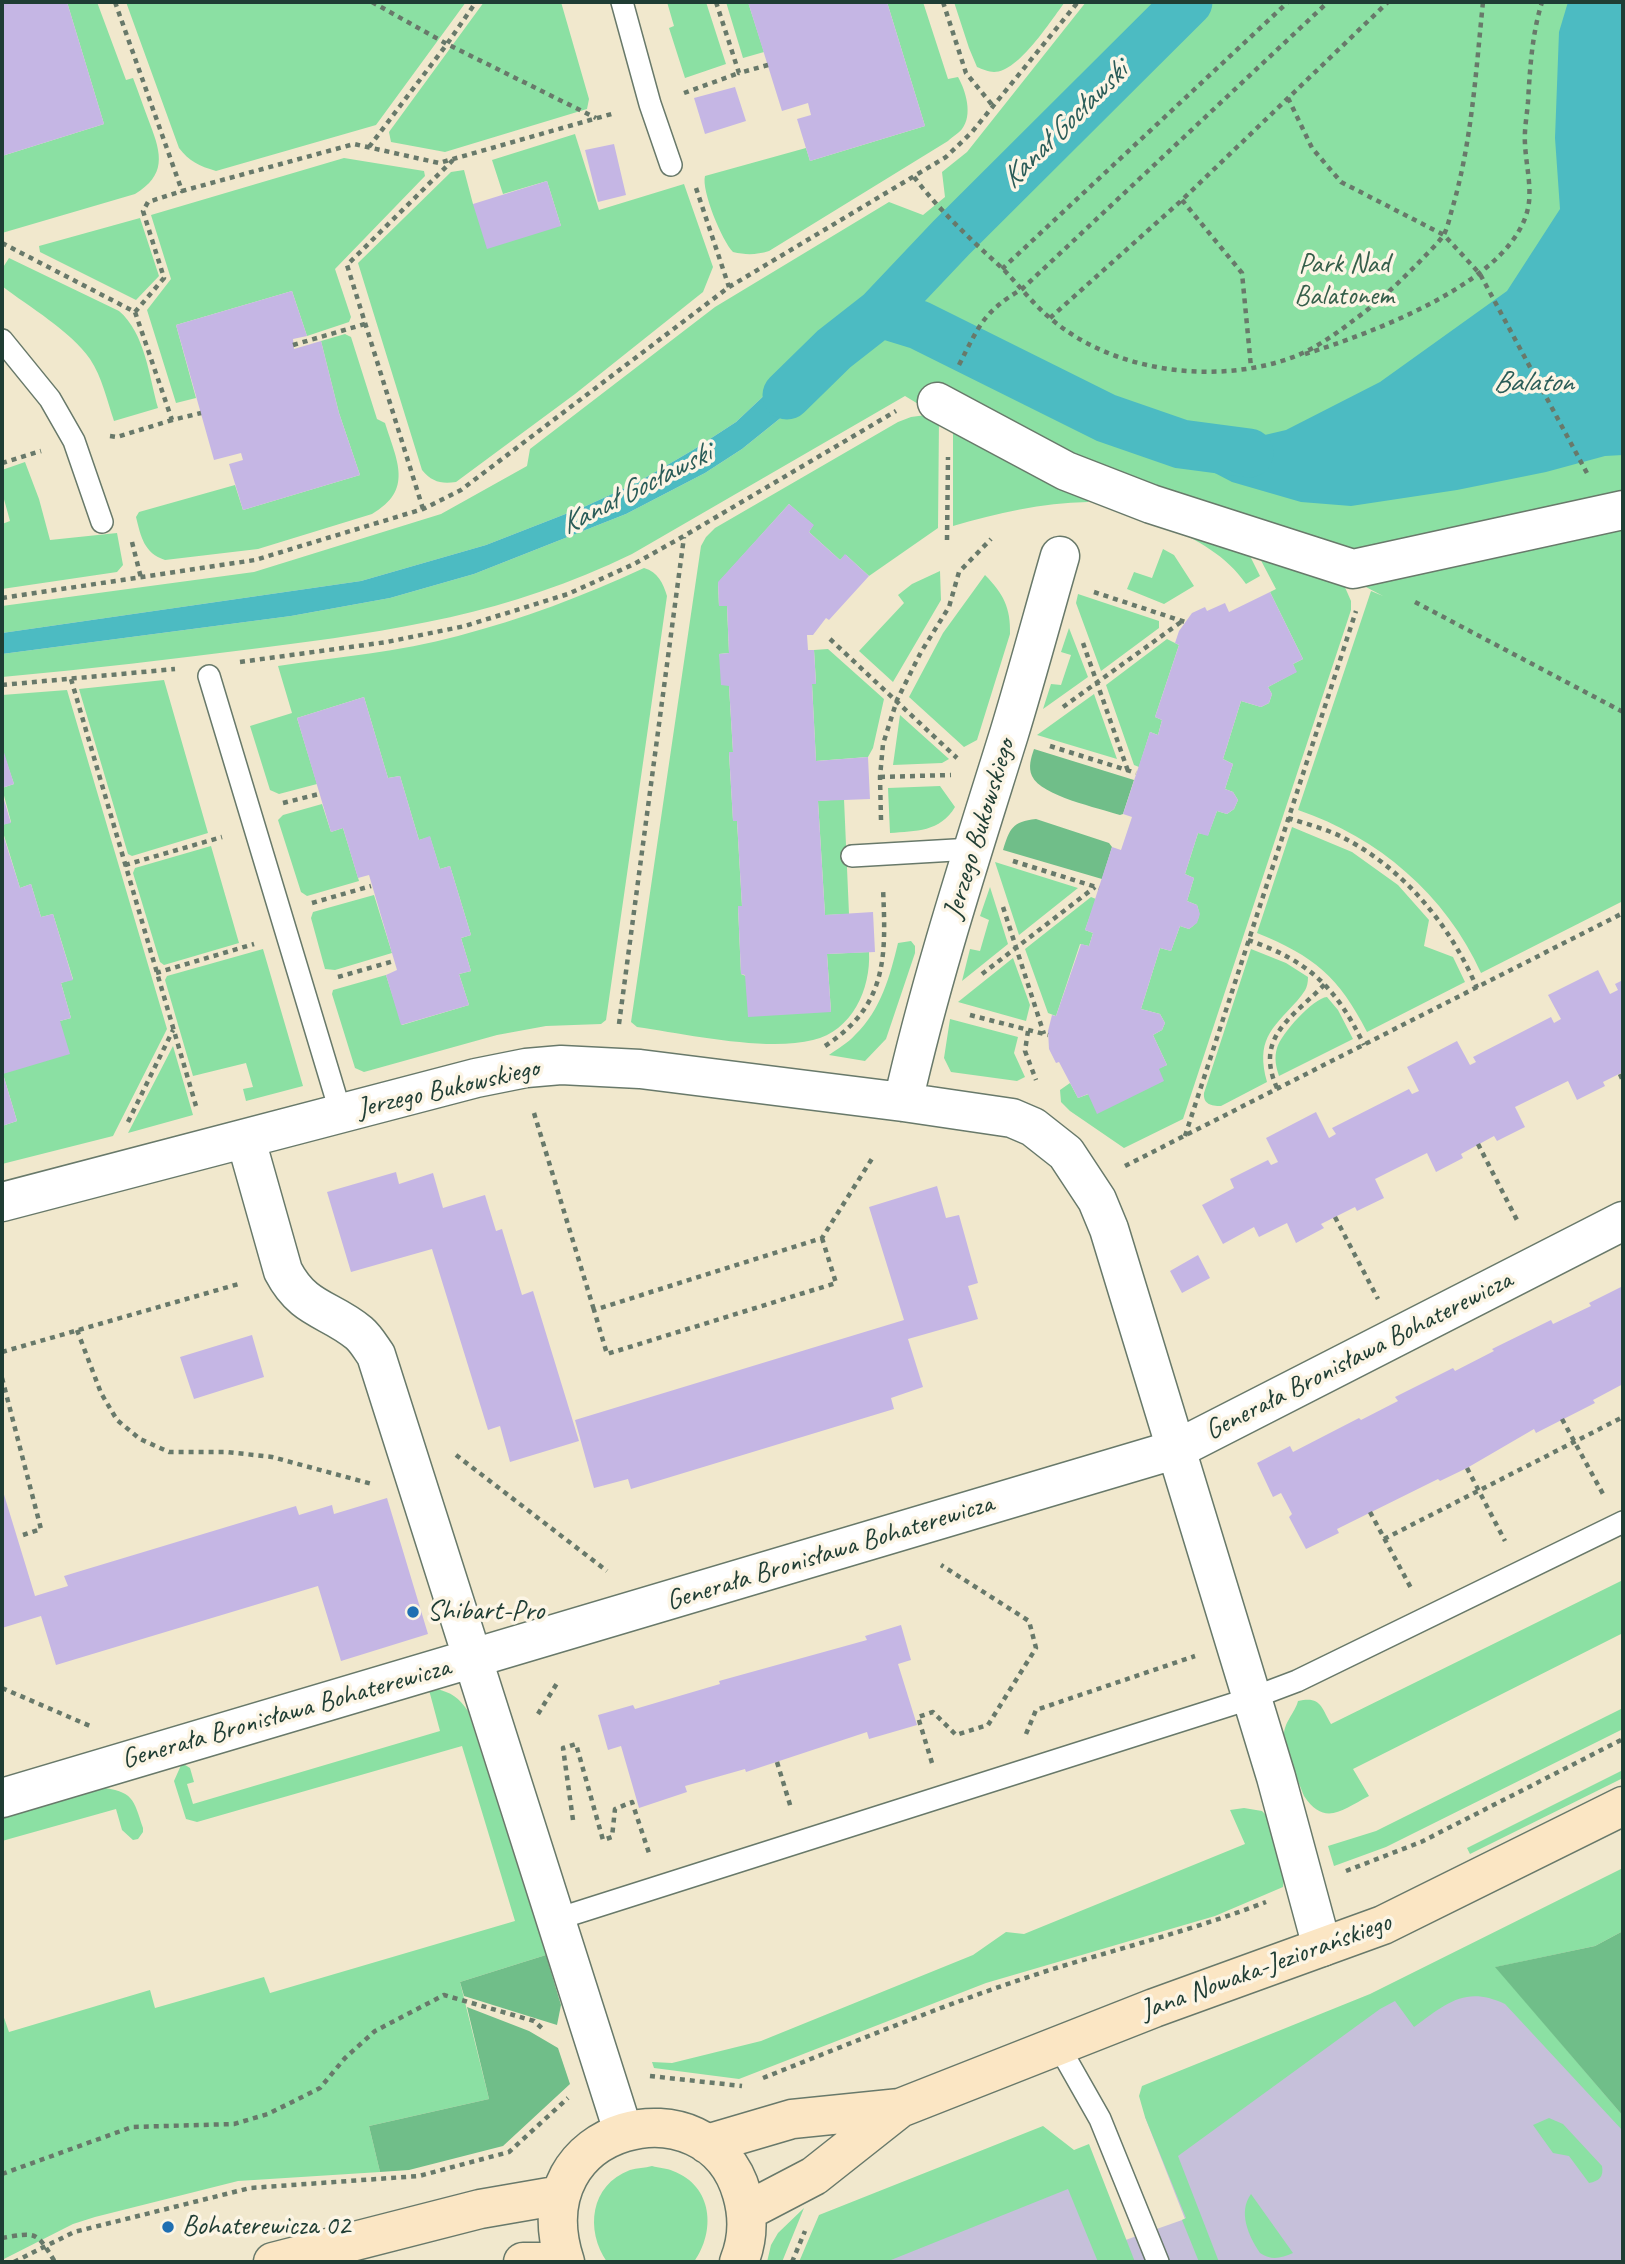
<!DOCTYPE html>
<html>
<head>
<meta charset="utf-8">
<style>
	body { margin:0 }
	#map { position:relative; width:1625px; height:2264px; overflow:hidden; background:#f1e8cd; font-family:Caveat,sans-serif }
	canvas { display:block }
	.frame { position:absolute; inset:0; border:4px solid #1f3d34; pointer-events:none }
</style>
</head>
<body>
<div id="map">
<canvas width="1625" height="2264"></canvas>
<div class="frame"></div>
</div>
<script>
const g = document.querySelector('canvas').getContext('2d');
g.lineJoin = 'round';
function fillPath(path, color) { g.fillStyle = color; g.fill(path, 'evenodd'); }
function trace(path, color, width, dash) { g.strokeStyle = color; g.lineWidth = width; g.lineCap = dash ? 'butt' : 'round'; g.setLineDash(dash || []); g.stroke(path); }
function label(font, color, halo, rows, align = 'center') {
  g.font = font + ' Caveat,sans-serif'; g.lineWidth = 7; g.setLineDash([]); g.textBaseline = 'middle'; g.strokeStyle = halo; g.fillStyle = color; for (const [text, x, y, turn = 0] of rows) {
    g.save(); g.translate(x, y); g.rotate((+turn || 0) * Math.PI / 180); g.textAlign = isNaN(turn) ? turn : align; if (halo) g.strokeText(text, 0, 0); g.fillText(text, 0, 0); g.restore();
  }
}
const industrial = new Path2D(`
	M1486 1957 1623 2116V2262H834L1060 2149 1100 2249 1185 2219 1145 2117Z`);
const green = new Path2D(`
	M67 2H97L126 80 133 78C139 93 144 109 150 124 162 155 166 175 135 194L2 233V156L104 124Z
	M126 2H466L376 125 216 171C199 166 189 161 179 148Z
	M484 2H561L589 99 587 109 445 152 391 142 389 132Z
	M667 2H706L726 64 685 78 669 28 674 26Z
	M726 2H748L764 52 743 58Z
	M887 2H923L948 79 958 77C966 91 973 115 962 129 959 133 952 137 948 141L769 251C756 255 746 255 733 252 722 241 701 190 705 176L806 148 810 161 925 126Z
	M954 2H1065C1051 20 1019 72 994 72 989 72 982 69 977 67L969 48Z
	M1086 2H1623V901L1481 973C1446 895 1378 837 1298 810L1371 591 1383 596 1347 577 1090 498 1088 502C1042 503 997 513 953 526V425L905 396 632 554C509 614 394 631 260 648 174 659 88 669 2 677V654L291 616 390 598 474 574 626 514 705 473 742 449 788 412 846 356 822 341 736 422 693 450 638 482 586 506 486 545 361 581 2 633V606L254 572 441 514 527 466 530 449 715 307 889 202 923 215 945 197 942 172 967 152Z
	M575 134 599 210 684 184 713 267 703 292 575 394 456 482C441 484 432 482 422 470L358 263 451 172 464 170 473 204 561 226 547 181 503 194 492 160Z
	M344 158 424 171 425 176 335 269 351 317 349 322 307 336 292 291 176 325 196 398 176 403 147 310 171 279 151 215Z
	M140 218 159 276 136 300 40 252 39 246Z
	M9 258 119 311C145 333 149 376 158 408L114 421C107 400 102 377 90 359 71 331 29 307 2 286V269Z
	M345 334 351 337 377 419 385 423C397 461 414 490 372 514L258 549 165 560C144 553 141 537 136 517L139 512 235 485 243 510 360 475 339 413 321 341Z
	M926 415 939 419 938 528 869 576 846 555 840 560 809 532 813 525 789 504 718 583 719 606H727L729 653 719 654 729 686 733 752 729 753 733 820 737 821 742 906H738L741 974 831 1012 827 954 869 952C871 989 852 1031 813 1040 767 1052 686 1034 637 1027L631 1022 701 546 706 537 715 528 898 422 911 417Z
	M25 462 39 499 50 540 117 533 123 565 117 572 2 589V524L10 521 2 492V470Z
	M1166 526 1245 546 1260 576 1246 584C1226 555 1197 540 1166 526Z
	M1163 549 1174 555 1194 586 1164 604 1127 589 1134 572 1152 578Z
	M1256 551 1344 585 1351 601V610L1183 1119 1124 1148 1070 1111 1061 1102 1060 1090 1070 1083 1078 1098 1167 1065 1153 1035 1162 1030 1165 1023 1160 1014 1141 1009 1160 948 1171 951 1180 926 1189 929C1199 922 1201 916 1197 905L1187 901 1194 878 1185 874 1198 833 1208 835 1217 811 1227 814 1234 809 1238 800 1233 792 1225 789 1233 764 1223 759 1241 701 1261 707 1269 703 1272 694 1268 687 1296 672 1293 664 1303 659 1270 592 1276 589Z
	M644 568C658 572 663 583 667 596L606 1020 601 1024 546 1026 497 1035 364 1072 355 1068 332 994 333 990 386 975 402 1025 469 1005 459 974 471 971 461 938 471 935 450 866 440 869 430 837 419 840 400 776 388 778 364 697 297 718 317 784 279 794 270 790 250 726 292 713 278 666C337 657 399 652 458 636 522 619 584 596 644 568Z
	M940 571 941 600 893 682 859 651 904 603 898 595 912 584Z
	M985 575C1003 593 1011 608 1010 634L977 740 964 747 909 697 943 633Z
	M1078 594 1159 621V628L1101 671 1076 603Z
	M1069 628 1088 677 1043 709 1051 684 1061 685 1071 655 1061 652Z
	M1167 639 1179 645 1155 717 1162 720 1158 735 1150 732 1139 767 1134 765 1106 685Z
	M828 649 884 699 873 748 868 757 816 761 812 684 816 683 814 650Z
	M164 680 208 833 132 856 128 854 79 689Z
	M67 690 167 1029 113 1136 2 1164V1126L17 1121 3 1074 60 1021 71 1018 61 983 73 979 53 914 41 917 31 884 20 888 2 829V825L11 822 2 788 14 784 2 749V695Z
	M1094 694 1117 759 1037 735Z
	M900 715 949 759 942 763 893 765Z
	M940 786 955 807C940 832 916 831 890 833L888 788Z
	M844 799 849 914 825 915 818 801Z
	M322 804 331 832 343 828 359 881 307 896 301 892 278 820 283 815Z
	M1292 827 1352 852 1398 885 1429 920 1424 946 1453 957 1465 982 1367 1032C1339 977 1314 956 1257 933Z
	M211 846 239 943 164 965 160 962 133 873 135 868Z
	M995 862 1078 888 1019 935Z
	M990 887 1008 944 962 981 970 949 980 951 989 920 980 916Z
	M374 895 392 953 335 970 325 969 311 918 313 912Z
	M1091 897 1096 899 1085 930 1093 933 1089 946 1080 944 1056 1016 1048 1013 1025 949Z
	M911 941 915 946V953L886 1039 865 1061 829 1055C837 1049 848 1043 855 1035 881 1010 890 976 898 943Z
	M263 949 303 1086 246 1101 243 1089 253 1087 246 1063 193 1076 165 980 167 976Z
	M1251 949 1286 963 1308 977C1308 989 1304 992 1297 1001 1270 1030 1256 1041 1267 1082L1221 1106C1211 1106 1203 1104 1204 1093Z
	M1013 958 1030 1005 1026 1021 958 1002Z
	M1327 997 1338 1010 1353 1039 1279 1076C1276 1067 1274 1058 1277 1048 1281 1034 1313 998 1327 997Z
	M950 1019 1018 1037 1014 1053 1025 1077 1017 1081 951 1072 944 1058Z
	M173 1046 193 1115 128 1133Z
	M1623 1580V1633L1353 1769 1369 1796C1342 1810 1325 1827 1304 1796 1299 1782 1284 1751 1284 1737 1283 1723 1295 1713 1298 1701 1321 1696 1321 1707 1331 1724Z
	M436 1689C451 1692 459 1698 468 1711L546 1955 460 1982 489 2099 369 2126 380 2172 238 2181 95 2217 73 2224 2 2260V2012L9 2032 150 1990 155 2008 264 1977 270 1993 515 1921 462 1746 197 1822 186 1819 174 1781 182 1763 190 1768 194 1782 187 1784 193 1804 440 1731 429 1690Z
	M1623 1708V1729L1386 1847 1334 1866 1328 1846 1376 1831Z
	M1623 1770V1778L1470 1854 1467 1848Z
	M99 1787C134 1792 133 1798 143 1828V1832L138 1839 133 1840 122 1830 116 1809 2 1841V1815Z
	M1244 1808 1262 1811 1274 1823 1286 1862 1283 1887 1215 1916 986 1983 739 2079 654 2068 652 2062 672 2063 761 2041 973 1955 1006 1932 1024 1934 1245 1844 1230 1810Z
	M1623 1868V1931L1595 1946 1496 1967 1623 2116V2131L1505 2004C1465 1985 1446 2004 1414 2027L1395 2001 1380 2009 1178 2156 1219 2262H1199L1182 2220 1186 2218 1145 2117 1139 2096 1142 2086 1370 1994Z
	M1549 2118 1563 2124 1602 2166C1604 2177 1599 2181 1589 2183L1569 2156 1553 2153 1533 2125Z
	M1043 2126 1074 2150 1089 2144 1135 2262H1098L1068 2189 886 2262H799L819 2215Z
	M652 2166C659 2168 667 2168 673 2171 713 2186 716 2231 694 2262H607C585 2230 590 2185 630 2170 637 2168 645 2168 652 2166Z
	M1251 2194 1293 2253C1281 2258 1272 2261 1260 2253 1248 2235 1238 2212 1251 2194Z
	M804 2208 782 2262H767L771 2245 778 2233Z`);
const forest = new Path2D(`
	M1034 749 1134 780 1123 814 1120 815C1099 808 1041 796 1032 776 1028 767 1031 758 1034 749Z
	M1036 819 1109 843 1112 847 1102 879 1003 850C1010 828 1012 822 1036 819Z
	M1623 1931V2116L1495 1967 1595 1946Z
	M546 1955 561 2005 557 2025 464 1996 460 1982Z
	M467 2007 529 2031 558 2048 570 2084 503 2146 409 2170 380 2172 369 2126 489 2099Z`);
const water = new Path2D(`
	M1568 2H1623V455L1605 456 1546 472 1457 490 1351 506 1301 502 1232 482 1188 459 1181 444 1188 439 1222 441 1252 438 1286 430 1380 382 1507 291 1560 209 1555 138 1559 32Z
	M822 341 846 357 788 412 742 449 705 473 626 514 474 574 390 598 291 616 2 654V633L361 581 486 545 586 506 638 482 693 450 736 422Z`);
const canal = new Path2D(`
	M880 313 919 325 1106 418 1181 444 1249 453
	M787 395 834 349 880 313 951 238 1188 2`);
const building = new Path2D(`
	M2 2H67L104 124 2 156Z
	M748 2H887L925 126 810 161 797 119 811 115 808 103 782 111Z
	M735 87 746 121 705 134 694 98Z
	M614 144 626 195 598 202 585 150Z
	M547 181 561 226 487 249 473 204Z
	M292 291 307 336 293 339 294 349 321 341 339 413 360 475 243 510 229 464 243 460 241 453 214 460 176 325Z
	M789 504 814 525 809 532 840 560 845 554 869 576 829 620 826 618 813 635H807L808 650H814L816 684H812L816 761 868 757 870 799 818 801 825 915 873 912 875 952 827 954 831 1012 748 1017 745 975 741 974 738 906H742L737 821H733L729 752H733L729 686 721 685 719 654 729 653 727 606H719L718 582Z
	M1270 592 1303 659 1293 664 1297 672 1268 687 1272 694 1269 703 1261 707 1241 701 1223 759 1233 764 1225 789 1233 792 1238 800 1234 809 1227 814 1217 811 1208 836 1198 833 1185 874 1194 878 1187 901 1197 905 1200 914 1197 923 1189 929 1180 926 1171 951 1160 948 1141 1009 1160 1014 1165 1023 1162 1030 1153 1035 1167 1065 1159 1069 1164 1081 1097 1114 1088 1094 1078 1098 1059 1062 1056 1063 1049 1049 1048 1031 1052 1015 1056 1016 1081 944 1089 946 1093 933 1085 930 1112 847 1121 850 1132 817 1123 814 1150 732 1158 735 1162 720 1155 717 1179 645 1175 643 1179 631 1192 613 1205 607 1207 611 1225 603 1229 612Z
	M364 697 388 778 400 776 419 840 430 836 440 869 450 866 471 935 461 938 471 971 459 974 469 1005 401 1025 386 975 397 970 369 875 358 878 343 828 331 832 297 718Z
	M2 746 14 784 2 788Z
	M2 793 11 823 2 825Z
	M2 831 20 888 31 884 41 917 53 914 73 980 61 983 71 1018 60 1021 70 1054 3 1074 17 1121 2 1126Z
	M1598 970 1610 994 1618 990 1615 984 1623 980V1072L1603 1082 1605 1086 1577 1100 1568 1081 1515 1107 1525 1127 1497 1141 1494 1136 1461 1154 1463 1158 1436 1172 1427 1153 1375 1179 1384 1198 1357 1211 1355 1207 1321 1224 1324 1228 1296 1243 1287 1223 1259 1237 1254 1227 1223 1244 1202 1205 1234 1188 1230 1179 1268 1160 1271 1165 1278 1162 1266 1138 1316 1112 1329 1138 1336 1134 1332 1128 1409 1089 1412 1094 1419 1091 1407 1067 1457 1041 1470 1065 1476 1062 1473 1057 1551 1017 1554 1023 1561 1019 1548 995Z
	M396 1172 399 1184 433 1173 443 1208 485 1195 496 1231 502 1229 522 1295 533 1291 579 1441 510 1462 500 1426 488 1430 432 1249 351 1272 327 1192Z
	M937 1186 946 1218 959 1215 978 1283 968 1286 978 1319 908 1339 923 1387 891 1398 894 1409 631 1489 628 1479 594 1488 575 1420 904 1320 869 1207Z
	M1198 1255 1210 1278 1182 1293 1170 1271Z
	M1623 1286V1384L1593 1400 1595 1403 1536 1433 1534 1429 1467 1468 1440 1481 1438 1479 1337 1529 1339 1533 1306 1549 1289 1517 1292 1514 1281 1493 1273 1497 1257 1463 1290 1446 1293 1452 1359 1418 1361 1420 1398 1401 1395 1397 1453 1368 1455 1371 1494 1351 1492 1349 1551 1320 1553 1324 1591 1306 1589 1303Z
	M252 1335 264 1377 194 1399 180 1357Z
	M2 1488 35 1596 68 1586 64 1576 296 1506 299 1515 332 1505 334 1514 387 1498 428 1634 341 1661 318 1586 56 1665 41 1616 2 1628Z
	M901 1625 911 1660 898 1664 917 1725 869 1739 867 1732 746 1772 745 1769 685 1786 687 1792 639 1808 621 1746 608 1750 598 1715 633 1705 635 1709 720 1684 719 1681 867 1640 865 1636Z`);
const path = new Path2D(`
	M115 2 182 191 354 144 439 163 615 113
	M372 2 447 44 596 118
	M716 2 739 73 768 65
	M943 2 966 73 993 106
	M684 93 739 73
	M1288 98 1312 148 1341 182 1444 235 1480 274 1588 475
	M369 147 447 44 476 2
	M914 177C940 211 970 239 1002 268 1018 284 1032 303 1050 318 1113 373 1219 386 1296 356 1316 348 1337 333 1354 320 1380 301 1403 279 1425 256 1431 250 1438 243 1443 236 1448 228 1450 215 1453 206 1472 140 1476 70 1483 2
	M696 188 729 287
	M1182 200 1242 273 1251 367
	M2 243 135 312 172 420 201 413
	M1002 269 1288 2
	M135 312 164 278 143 211 148 202 182 191
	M1050 318 1182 200 1388 2
	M293 345 365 324
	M1305 354C1369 334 1520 280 1529 202 1531 183 1526 164 1525 144 1524 130 1527 115 1528 102 1530 68 1532 34 1542 2
	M959 365C979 326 983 312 1022 289L1328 2
	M110 436 117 437 172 420
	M2 463 41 451
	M423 509 347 265 453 160
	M947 540 948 457
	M132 542 141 578
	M1094 592 1185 622
	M2 598 255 560 423 509 461 490 729 287 946 157 972 132 1078 2
	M1415 602 1623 712
	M830 639 957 758
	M1083 643 1128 771
	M240 662 387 642 465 626 568 594 634 564 684 536 896 411
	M71 679 196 1106
	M2 685 175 669
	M1063 707 1181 622
	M1050 746 1136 773
	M880 777 951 775
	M283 803 319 794
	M1288 818C1306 824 1327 829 1344 838 1405 870 1450 925 1477 988
	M881 820 880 777 883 744 897 700 921 652 949 607 959 572 991 539
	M1013 861 1099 888
	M125 865 222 837
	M312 903 371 886
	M1003 907 1044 1034
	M1248 940C1309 961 1336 987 1364 1045
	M156 973 254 944
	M982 974 1095 887
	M338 977 394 961
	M970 1015 1048 1035
	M619 1024 684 537
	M1028 1031 1025 1051 1036 1080
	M825 1046C888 1005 886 956 883 888
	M1620 1074 1623 1081
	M1277 1088C1254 1037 1292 1018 1325 984
	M534 1113 594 1310
	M128 1122 173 1030
	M1185 1136 1356 611
	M1478 1144 1519 1224
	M1125 1166 1623 913
	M1335 1217 1378 1299
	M822 1238 836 1283 607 1354 594 1310 822 1238 873 1157
	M77 1330 101 1393 117 1420 140 1439 169 1452H227L272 1457 372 1484
	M2 1352 242 1283
	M2 1378 41 1529 23 1535
	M1562 1419 1603 1494
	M456 1455 607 1571
	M1467 1468 1505 1541
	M1370 1512 1411 1588
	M1384 1539 1623 1417
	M2 1688 90 1726
	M538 1714 559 1680
	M1026 1734 1036 1710 1195 1656
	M777 1762 791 1808
	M932 1763 918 1717 933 1712 956 1735 988 1725 1036 1648 1029 1621 941 1565
	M573 1820 563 1748 576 1744 603 1840 612 1837 615 1809 632 1802 649 1853
	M1346 1871 1421 1842 1623 1739
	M650 2076 742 2086
	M763 2078C859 2040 955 2000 1053 1969 1124 1947 1196 1929 1266 1902
	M2 2174 132 2127 234 2124 268 2114 320 2088 345 2058 375 2031 444 1995 534 2021 544 2030
	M2 2238C37 2232 36 2231 55 2262
	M14 2262 74 2232 250 2188 419 2176 509 2152 568 2098
	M792 2262 805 2231`);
const lane = new Path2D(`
	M622 2 650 104 671 165
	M2 340 50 399 74 441 102 522
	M209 676 341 1114
	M852 856 972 849
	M554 1920 1252 1698 1297 1681 1623 1522
	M1058 2045 1100 2119 1158 2262`);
const street = new Path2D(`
	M937 402 1066 471 1151 504 1353 569 1623 510
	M903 1102C931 978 971 856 1009 734 1027 675 1043 615 1060 556
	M246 1140 283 1271C304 1311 329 1308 359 1333 366 1339 371 1348 376 1355L623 2131
	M2 1202 476 1078 526 1068 561 1065 640 1069 903 1102 1012 1118 1033 1127 1066 1153 1097 1200 1109 1229 1276 1777 1322 1947
	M2 1798 1177 1449 1623 1221`);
const secondary = new Path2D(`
	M707 2144 792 2119 900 2108 1154 2008 1383 1925 1623 1806
	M747 2211 814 2176 900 2108
	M273 2262 480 2209 561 2195
	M523 2262H548
	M565 2262C519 2122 710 2079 742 2194 749 2218 748 2240 739 2262`);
const markers = [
	[413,1612,7,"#1f6fb2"],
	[168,2227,7,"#1f6fb2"]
];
const parkNames = [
	["Park Nad",1344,265],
	["Balatonem",1344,297]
];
const streetNames = [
	["Jerzego Bukowskiego",980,829,-73],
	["Jerzego Bukowskiego",448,1089,-13],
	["Generała Bronisława Bohaterewicza",1359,1356,-27],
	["Generała Bronisława Bohaterewicza",830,1553,-17],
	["Generała Bronisława Bohaterewicza",286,1714,-16],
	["Jana Nowaka-Jeziorańskiego",1266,1967,-20]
];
const poiNames = [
	["Shibart-Pro",427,1612],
	["Bohaterewicza 02",182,2227]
];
const waterNames = [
	["Kanał Gocławski",1065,126,-45],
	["Balaton",1533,383],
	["Kanał Gocławski",636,490,-27]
];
fillPath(industrial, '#c6c0da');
fillPath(green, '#8be0a3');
fillPath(forest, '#70be89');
fillPath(water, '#4cbbc2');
trace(canal, '#4cbbc2', 49);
fillPath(building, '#c5b6e4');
trace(lane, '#68796a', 24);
trace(street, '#68796a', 41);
trace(secondary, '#68796a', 41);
trace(path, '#68796a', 4.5, [5, 5]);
trace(lane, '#fff', 21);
trace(street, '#fff', 38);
trace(secondary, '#fbe6c4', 38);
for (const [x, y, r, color] of markers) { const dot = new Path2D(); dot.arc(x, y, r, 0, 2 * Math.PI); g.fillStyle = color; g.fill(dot); trace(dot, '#fcf5e5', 2.5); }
label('28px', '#355e4a', '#fcf5e5', parkNames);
label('28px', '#1f3d34', '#fcf5e5', streetNames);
label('28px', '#1f3d34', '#fcf5e5', poiNames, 'left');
label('italic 30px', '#2a5c58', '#fcf5e5', waterNames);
</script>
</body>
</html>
